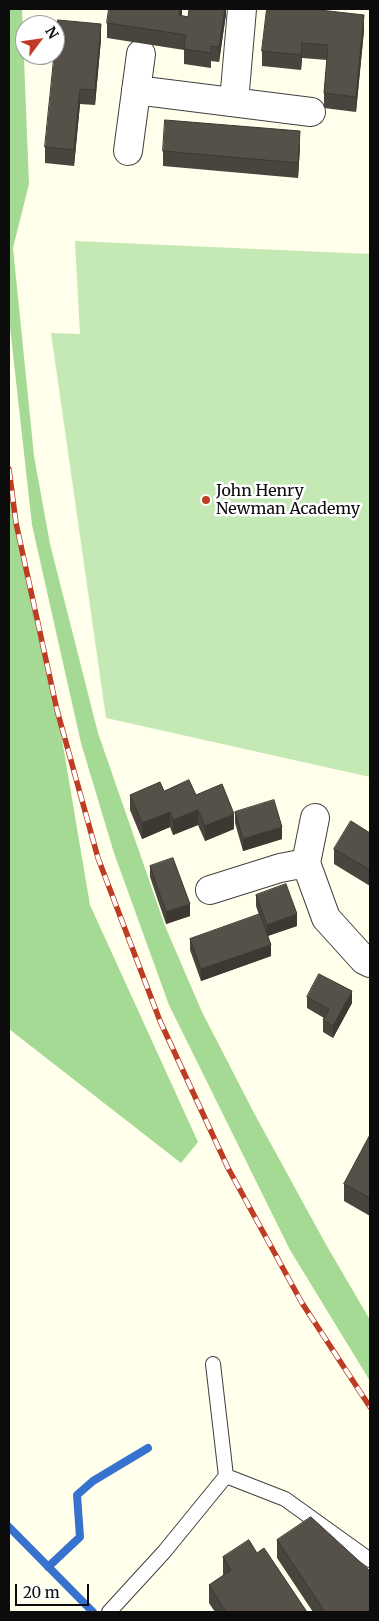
<!DOCTYPE html>
<html>
<head>
<meta charset="utf-8">
<style>
	body { margin:0 }
	#map { position:relative; width:379px; height:1621px; overflow:hidden; background:#ffffeb; font-family:Merriweather,serif }
	canvas { display:block }
	.frame { position:absolute; inset:0; border:10px solid #0c0c0c; pointer-events:none }
	.north { position:absolute; left:15px; top:15px; width:50px; height:50px; box-sizing:border-box; background:#fff; border:1px solid #9e9e9e; border-radius:50%; rotate:59deg; font-size:14px; font-weight:700; line-height:20px; text-align:center; color:#0c0c0c }
	.north::after { content:''; display:block; margin:auto; width:18px; height:22px; background:#bd3c23; clip-path:polygon(50% 0,100% 100%,50% 72%,0 100%) }
	.scale { position:absolute; left:15px; top:1584px; width:74px; height:22px; box-sizing:border-box; border:2px solid #0c0c0c; border-top:0; padding-left:6px; font-size:15px; line-height:18px; white-space:nowrap; color:#0c0c0c; -webkit-text-stroke:4px #fff; paint-order:stroke }
</style>
</head>
<body>
<div id="map">
<canvas width="379" height="1621"></canvas>
<div class="frame"></div>
<div class="north">N</div>
<div class="scale">20 m</div>
</div>
<script>
const g = document.querySelector('canvas').getContext('2d');
g.lineJoin = 'round';
function fillPath(path, color) { g.fillStyle = color; g.fill(path, 'evenodd'); }
function trace(path, color, width, dash) { g.strokeStyle = color; g.lineWidth = width; g.lineCap = dash ? 'butt' : 'round'; g.setLineDash(dash || []); g.stroke(path); }
function label(font, color, halo, rows, align = 'center') {
  g.font = font + ' Merriweather,serif'; g.lineWidth = 5; g.setLineDash([]); g.textBaseline = 'middle'; g.strokeStyle = halo; g.fillStyle = color; for (const [text, x, y, turn = 0] of rows) {
    g.save(); g.translate(x, y); g.rotate((+turn || 0) * Math.PI / 180); g.textAlign = isNaN(turn) ? turn : align; if (halo) g.strokeText(text, 0, 0); g.fillText(text, 0, 0); g.restore();
  }
}
const green = new Path2D(`
	M75 241 370 254V777L106 718 51 333 80 334Z`);
const forest = new Path2D(`
	M9 9H22L29 184 13 248 34 456 50 544 98 733 165 926 202 1012 254 1113 324 1241 370 1320V1381L290 1250 169 1005 114 853 81 743 32 525 9 318Z
	M9 477 57 710 90 905 198 1142 181 1163 9 1029Z`);
const stream = new Path2D(`
	M9 1527 93 1612
	M48 1567 80 1537 77 1495 93 1481 148 1448`);
const service = new Path2D(`
	M226 1476 285 1499 370 1560
	M109 1612 164 1552 226 1476 213 1364`);
const minor = new Path2D(`
	M136 90 311 112
	M234 102 242 9
	M128 151 141 54
	M315 818 306 863 326 918 364 960 370 963
	M210 890 280 868 306 863`);
const rail = new Path2D(`
	M9 469 16 523 57 710 98 858 160 1021 228 1168 302 1303 370 1407`);
const wall = new Path2D(`
	M182 9V16L188 17 226 9V14L219 62 211 61V68L184 64V50L107 38V23Z
	M267 9H313V10L364 30 356 112 324 108V93L327 60 302 58 301 70 262 66V51Z
	M101 39 95 105 80 104 74 166 45 163V147Z
	M300 146 298 178 163 166V151Z
	M164 791 196 795 234 829 205 841 198 825 173 835 170 827 142 839 130 810V795Z
	M235 812 282 839 243 851 235 823Z
	M370 833V886L334 864V849Z
	M150 866 190 916 166 924 150 877Z
	M256 895 297 926 268 936 271 956 201 981 190 950V939L259 915 256 906Z
	M307 997 352 1003 333 1038 323 1032V1020L324 1018 307 1008Z
	M370 1135V1216L344 1201V1184Z
	M277 1540 370 1612H313L277 1558Z
	M257 1553 307 1612H215L209 1603V1585L223 1576V1557Z`);
const shadedWall = new Path2D(`
	M180 9H182V12L179 31V15Z
	M225 9H226V14L219 62V47Z
	M364 15V30L356 112V97Z
	M101 24V39L95 105V90Z
	M302 43V58L301 70V55Z
	M80 89V104L74 166V150Z
	M300 131V146L298 178V163Z
	M198 810V825L173 835V820Z
	M170 812V827L142 839V823Z
	M234 814V829L205 841V826Z
	M282 827V839L243 851V839Z
	M190 904V916L166 924V912Z
	M297 914V926L267 936V925Z
	M271 945V956L201 981V969Z
	M352 991V1003L333 1038V1026Z`);
const building = new Path2D(`
	M109 9H180L179 15 188 17 189 9H225L219 47 211 46V53L184 49 186 35 107 23Z
	M267 9H311L364 15 356 97 324 93 328 45 302 43 301 55 262 51Z
	M58 20 101 24 95 90 80 89 74 150 45 147Z
	M165 120 300 131 298 163 163 151Z
	M189 780 196 795 222 784 234 814 205 826 198 810 173 820 170 812 142 823 130 795 160 782 164 791Z
	M274 800 282 827 243 839 235 812Z
	M351 821 370 833V870L334 849Z
	M173 858 190 904 166 912 150 866Z
	M286 884 297 914 267 925 256 895Z
	M260 914 271 945 201 969 190 939Z
	M319 974 352 991 333 1026 323 1020 329 1009 307 997Z
	M370 1135V1198L344 1184Z
	M311 1517 370 1571V1612H325L277 1540Z
	M249 1540 257 1553 264 1548 307 1612H226L209 1585 231 1570 223 1557Z`);
const markers = [
	[206,500,5,"#bd3c23"]
];
const poiNames = [
	["John Henry",216,491],
	["Newman Academy",216,509]
];
fillPath(green, '#c5e9b5');
fillPath(forest, '#a5da94');
trace(stream, '#3672ce', 8);
trace(service, '#3f3f3f', 16);
trace(minor, '#3f3f3f', 30);
trace(service, '#fff', 14);
trace(minor, '#fff', 28);
trace(rail, '#bd3c23', 5.5);
trace(rail, '#fff', 4, [11]);
fillPath(wall, '#49453e');
fillPath(shadedWall, '#3c3832');
fillPath(building, '#555048');
trace(building, '#3c3832', 1);
for (const [x, y, r, color] of markers) { const dot = new Path2D(); dot.arc(x, y, r, 0, 2 * Math.PI); g.fillStyle = color; g.fill(dot); trace(dot, '#fff', 2); }
label('16px', '#0c0c0c', '#fff', poiNames, 'left');
</script>
</body>
</html>
